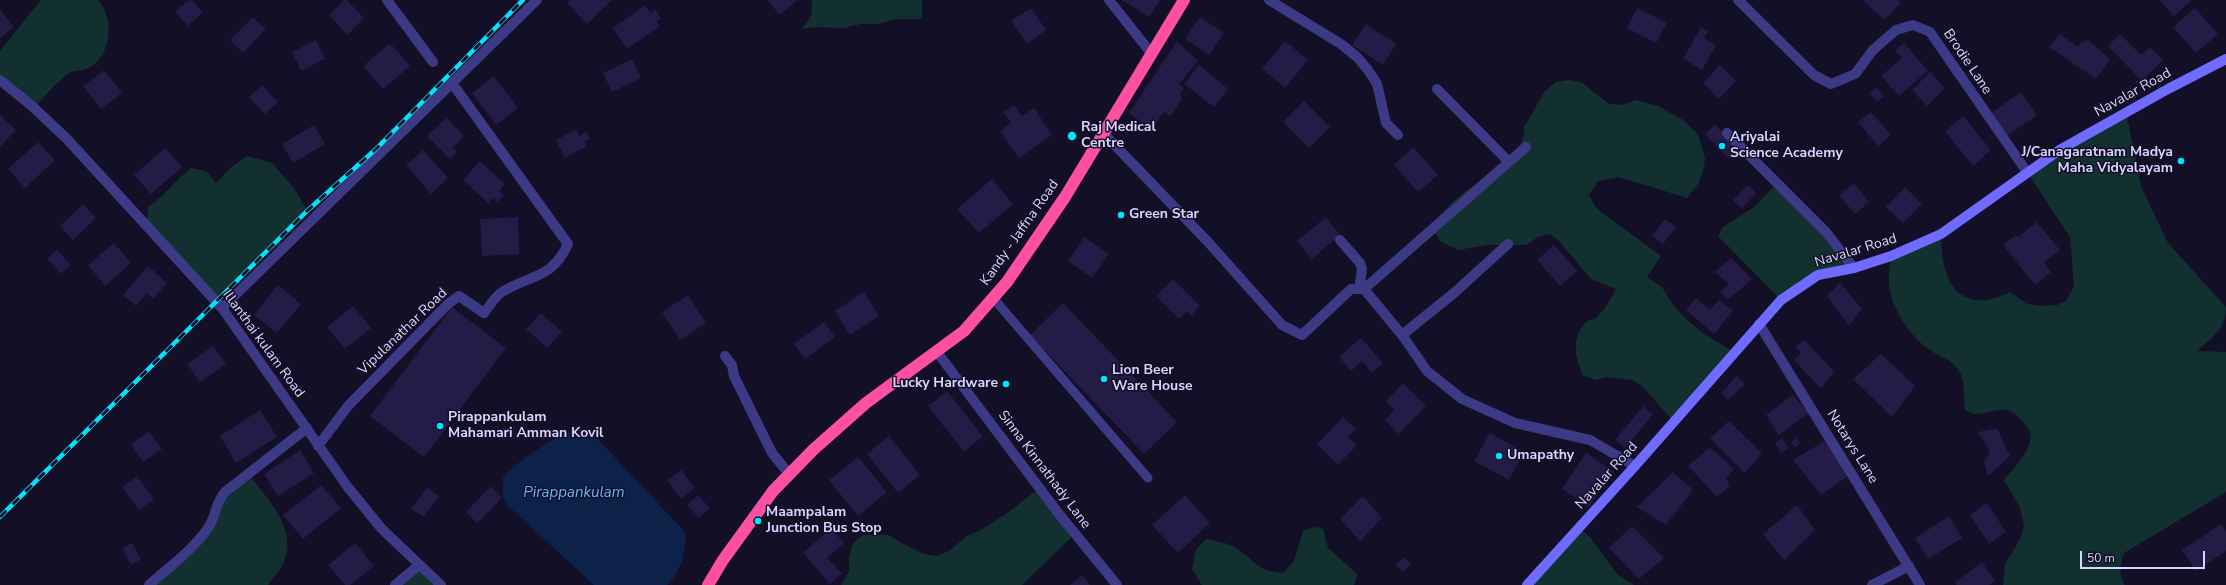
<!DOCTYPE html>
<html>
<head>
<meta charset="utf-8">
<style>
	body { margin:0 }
	#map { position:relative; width:2226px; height:585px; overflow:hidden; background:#130f26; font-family:"Nunito Sans",sans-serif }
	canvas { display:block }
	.scale { position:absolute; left:2080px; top:551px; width:125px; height:18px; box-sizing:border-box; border:2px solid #d9d4ff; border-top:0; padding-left:5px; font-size:12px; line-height:14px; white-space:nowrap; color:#d9d4ff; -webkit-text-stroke:3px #130f26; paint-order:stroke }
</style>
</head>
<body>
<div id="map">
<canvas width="2226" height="585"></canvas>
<div class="scale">50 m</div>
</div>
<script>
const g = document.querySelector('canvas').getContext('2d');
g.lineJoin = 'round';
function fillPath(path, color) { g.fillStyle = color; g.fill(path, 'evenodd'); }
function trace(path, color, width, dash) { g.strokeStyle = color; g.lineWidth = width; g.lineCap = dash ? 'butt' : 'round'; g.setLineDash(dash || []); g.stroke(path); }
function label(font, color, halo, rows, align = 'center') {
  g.font = font + ' "Nunito Sans",sans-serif'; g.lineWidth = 3; g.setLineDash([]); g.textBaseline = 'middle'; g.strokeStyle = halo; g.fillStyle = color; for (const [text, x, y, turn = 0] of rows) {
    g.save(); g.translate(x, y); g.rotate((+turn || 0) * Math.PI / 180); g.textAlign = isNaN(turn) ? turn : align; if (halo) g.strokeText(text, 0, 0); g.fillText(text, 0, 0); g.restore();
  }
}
const green = new Path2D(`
	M41 0H98C115 19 112 57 87 69 82 71 76 70 71 72 63 76 40 100 34 109L0 80V52L3 47Z
	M812 0H922V19H896L879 24H861L844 28 817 27 802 29 811 16Z
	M1569 80 1581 82 1609 104 1624 105 1635 100 1658 106 1683 120 1698 134 1705 158 1704 168 1698 184 1687 198 1619 177 1598 181 1589 195 1596 208 1661 256 1647 277 1662 287 1673 305 1689 322 1703 333 1735 353 1674 422 1642 386 1632 380 1608 377 1596 380 1582 375C1580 367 1576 358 1576 350 1575 338 1581 319 1595 319L1605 308 1616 289 1591 279 1559 241 1550 234 1538 237 1526 245H1487L1458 250 1441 242 1430 225 1457 198 1508 160 1521 143 1524 135V127L1545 91 1556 82Z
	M2126 112 2141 186 2168 243 2226 307C2226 329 2212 338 2197 351L2226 352V492L2124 553C2120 565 2118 574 2125 585H2003L2005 564 2020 539 2024 526 2020 508 2004 480C2016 465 2030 453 2031 433 2003 388 1989 425 1965 410 1963 398 1966 382 1959 371 1953 360 1940 357 1930 350 1910 337 1891 308 1889 284 1888 275 1890 265 1891 256L1941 234C1942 264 1946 304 1987 300 1994 299 2003 295 2010 292L2027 304 2041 306 2057 305 2066 301 2074 286 2070 237 2027 172Z
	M247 156 272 163 294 188 307 211 216 302 147 227 148 207C165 196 175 180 191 168L206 171 216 183 230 168Z
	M1777 183 1854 268 1837 270 1781 300 1718 236 1723 227 1754 207Z
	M248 474C269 500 302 533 281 568 277 574 272 579 268 585H149L202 537 219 499Z
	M1039 488 1075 534 1022 585H841L849 572V559L852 544 863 535H888L909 547 924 554 937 556 949 551 967 536 981 530 1009 512Z
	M1314 527 1323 529 1328 548 1357 574 1354 585H1202L1192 569 1196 549 1206 539C1215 541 1226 542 1234 547 1255 559 1254 571 1283 573L1294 561 1303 531Z
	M1579 528 1590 537 1618 575 1634 585H1527Z
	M419 565 441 585H395Z`);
const water = new Path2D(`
	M582 428 592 433 686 533C685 554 682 570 667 585H594L508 506 503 499V477C524 456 554 436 582 428Z`);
const building = new Path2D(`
	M189 0H192L203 13 187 26 175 11Z
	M344 0H347L364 18 347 35 329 15Z
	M570 0H612L587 24 567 3Z
	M767 0H797L780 15Z
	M1122 0H1160L1149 17Z
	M1863 0H1898L1901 3 1884 20Z
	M2159 0H2192L2174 16Z
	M645 5 651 13 655 9 661 18 656 21 660 26 627 49 613 28Z
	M1031 8 1046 30 1027 44 1011 21Z
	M1637 8 1667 23 1656 43 1627 28Z
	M2195 8 2218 34 2196 53 2173 27Z
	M0 9 14 27 0 38Z
	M253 17 266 29 243 53 230 40Z
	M1200 17 1224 33 1209 55 1185 39Z
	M1366 24 1396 44 1383 65 1352 45Z
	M1701 27 1708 31 1704 38 1716 45 1702 70 1683 59Z
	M2060 34 2077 46 2087 39 2110 59 2096 79 2049 47Z
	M2120 34 2141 55 2150 47 2163 60 2142 81 2108 46Z
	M316 40 325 59 301 71 292 52Z
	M1177 41 1198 61 1179 84 1184 88 1180 93 1182 100 1170 116 1164 111 1152 130 1129 113Z
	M1285 41 1308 60 1285 88 1262 69Z
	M390 43 410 66 383 89 363 66Z
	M1904 43 1928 71 1899 96 1881 76 1902 58 1895 50Z
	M632 59 641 78 612 92 603 73Z
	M1199 65 1228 89 1214 107 1184 84Z
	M1720 65 1736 81 1719 99 1703 83Z
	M104 70 122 93 101 109 83 86Z
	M1930 72 1945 88 1927 106 1912 90Z
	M494 76 518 108 496 125 472 93Z
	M262 85 278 102 265 114 249 97Z
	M1876 87 1884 96 1877 102 1869 93Z
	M2021 92 2037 115 2007 136 1991 113Z
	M1304 101 1330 127 1309 148 1283 122Z
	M1014 105 1022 116 1034 108 1052 135 1019 158 1000 131 1011 123 1003 112Z
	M1871 112 1891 135 1878 146 1858 122Z
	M0 115 16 130 0 147Z
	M1963 116 1991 150 1973 166 1945 131Z
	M446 118 464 136 453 147 457 152 450 159 427 136Z
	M314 125 325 144 293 163 282 144Z
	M1715 125 1739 149 1729 159 1705 134Z
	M576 129 580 136 586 132 590 139 585 142 587 146 565 158 556 140Z
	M38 142 55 160 25 188 8 169Z
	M1413 147 1438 175 1418 192 1394 165Z
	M165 148 182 167 151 194 134 175Z
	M423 150 448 178 431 194 406 165Z
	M480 161 505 184 499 191 504 195 498 202 493 198 489 204 463 180Z
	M992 179 1013 204 979 233 957 209Z
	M1854 183 1869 202 1855 214 1839 195Z
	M1748 185 1756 193 1742 209 1733 200Z
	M1905 187 1922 204 1903 223 1886 207Z
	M83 204 96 218 73 240 60 226Z
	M518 217 519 254 482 256 480 219Z
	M1326 217 1340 235 1312 259 1297 241Z
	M1665 219 1676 227 1663 244 1652 236Z
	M2037 222 2060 250 2044 263 2051 272 2035 285 2003 245 2016 235 2018 237Z
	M1084 237 1109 254 1092 278 1068 261Z
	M114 243 131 263 105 286 88 265Z
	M1554 245 1577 271 1560 286 1537 260Z
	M57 250 71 265 61 274 47 259Z
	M1731 258 1752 279 1728 300 1720 292 1729 284 1715 272Z
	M148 266 167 283 153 299 147 293 136 306 123 295Z
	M1173 279 1200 306 1191 316 1187 311 1179 319 1156 296Z
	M1840 283 1862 309 1849 326 1827 296Z
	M278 285 301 304 277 333 254 315Z
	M864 292 879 316 850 335 835 311Z
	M688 295 706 323 680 340 662 312Z
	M1696 298 1710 310 1719 300 1733 311 1714 334 1686 310Z
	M1063 303 1177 422 1144 454 1030 335Z
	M353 306 371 328 345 349 327 327Z
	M452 307 506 348 424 457 370 416Z
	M541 313 562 332 547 348 526 329Z
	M824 322 835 337 805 359 794 344Z
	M1361 338 1383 363 1372 373 1362 361 1351 371 1339 357Z
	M1804 340 1834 371 1821 389 1794 360 1801 353 1795 347Z
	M213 346 226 364 200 382 187 364Z
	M1881 354 1915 386 1892 417 1853 379Z
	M1737 376 1745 384 1728 400 1721 393Z
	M1403 383 1426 406 1398 434 1385 420 1394 410 1386 401Z
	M947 391 983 436 964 452 928 406Z
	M1793 395 1809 413 1779 435 1766 415Z
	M1643 406 1653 414 1625 448 1615 440Z
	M260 410 277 437 236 463 220 436Z
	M1343 417 1356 429 1348 437 1357 445 1338 465 1317 444Z
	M1729 421 1762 453 1745 473 1710 438Z
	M1997 428 2010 456 1988 476 1984 462 1990 451 1978 432Z
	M149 431 162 449 143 462 131 444Z
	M1490 433 1524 452 1509 480 1474 461Z
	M889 436 920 475 898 493 867 454Z
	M1782 438 1788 448 1781 453 1775 443Z
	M1797 438 1800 443 1795 448 1791 443Z
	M1826 440 1848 476 1821 495 1793 460Z
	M1710 447 1734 469 1726 479 1730 486 1717 497 1688 466Z
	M300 450 314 473 278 496 264 474Z
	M1586 453 1613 471 1589 507 1562 489Z
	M858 457 887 492 858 516 829 480Z
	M681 470 695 488 681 499 667 480Z
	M1673 472 1693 490 1666 525 1637 507Z
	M137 476 154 499 139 510 122 487Z
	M321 485 341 508 303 539 283 515Z
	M491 486 502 498 477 523 466 512Z
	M427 487 439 496 424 517 411 509Z
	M698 495 710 508 699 518 687 505Z
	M1185 495 1210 523 1178 553 1152 525Z
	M1363 496 1382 518 1360 541 1340 519Z
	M1987 503 2006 532 1989 544 1970 515Z
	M1797 505 1815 530 1784 560 1763 534Z
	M1949 516 1962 538 1928 559 1915 538Z
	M2221 524 2226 531V551L2196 571 2182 550Z
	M1632 526 1664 558 1639 579 1609 548Z
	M831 528 844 543 827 558 842 573 830 584 803 553Z
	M132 543 141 559 131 565 122 548Z
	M355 543 374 566 350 585H345L328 565Z
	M1405 557 1411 565 1402 572 1396 564Z
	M1982 562 1995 581 1989 585H1957L1955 582Z
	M1082 575 1090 585H1070Z`);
const lane = new Path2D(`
	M993 298 1148 478`);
const street = new Path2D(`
	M387 0 433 62
	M1109 0 1151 53
	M1269 0 1341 44 1357 57 1368 70 1377 84 1386 123 1398 135
	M1738 0 1814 75 1831 84 1855 74 1873 50 1896 30 1913 25 1930 32 2027 172
	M0 80 32 106 67 139 222 308 347 486 381 528 441 585
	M1437 89 1509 162
	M1727 133 1826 232 1854 268
	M1104 134 1209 243 1282 325 1302 335 1351 289H1364L1402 335 1427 371 1462 399 1515 423 1590 440 1635 466
	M1340 240 1360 263 1362 269 1359 289
	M1364 289 1526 147
	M222 308 537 0
	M1759 324 1920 585
	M1402 335 1454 293 1508 244
	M937 352 1059 514 1117 585
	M725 356 732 365 734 376 772 453 790 475
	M318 446 348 406 448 304 459 296 484 313C489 307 495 296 502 292 531 274 551 280 568 244L452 83
	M149 585C169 567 193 550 208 528 216 517 215 503 225 492L307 428
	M395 585 419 565
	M1872 585 1909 566`);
const secondary = new Path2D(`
	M1527 585 1635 466 1781 300 1818 275 1854 268 1891 256 1941 234 2061 149 2168 89 2226 59`);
const highway = new Path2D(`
	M708 585 723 560 773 491 814 449 866 403 964 331 1007 282 1065 197 1184 0`);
const rail = new Path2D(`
	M0 517 307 211 376 149 523 0`);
const markers = [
	[1072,136,5,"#00e5ff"],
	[1722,146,4,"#00e5ff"],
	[2181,161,4,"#00e5ff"],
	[1121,215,4,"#00e5ff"],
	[1104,379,4,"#00e5ff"],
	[1006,384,4,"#00e5ff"],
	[440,426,4,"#00e5ff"],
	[1499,456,4,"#00e5ff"],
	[758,521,4,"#00e5ff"]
];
const streetNames = [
	["Brodie Lane",1967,62,56],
	["Navalar Road",2133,93,-29],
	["Kandy - Jaffna Road",1020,233,-55],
	["Navalar Road",1856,251,-17],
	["Vipulanathar Road",403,332,-44],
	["Illanthai kulam Road",263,344,54],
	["Notarys Lane",1852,447,58],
	["Sinna Kinnathady Lane",1044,470,53],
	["Navalar Road",1607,476,-48]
];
const poiNames = [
	["Raj Medical",1081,128],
	["Centre",1081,144],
	["Ariyalai",1730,138],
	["Science Academy",1730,154],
	["J/Canagaratnam Madya",2173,153,"right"],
	["Maha Vidyalayam",2173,169,"right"],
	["Green Star",1129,215],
	["Lion Beer",1112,371],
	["Ware House",1112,387],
	["Lucky Hardware",998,384,"right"],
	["Pirappankulam",448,418],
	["Mahamari Amman Kovil",448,434],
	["Umapathy",1507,456],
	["Maampalam",766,513],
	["Junction Bus Stop",766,529]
];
const waterNames = [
	["Pirappankulam",574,493]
];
fillPath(green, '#12302f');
fillPath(water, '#0c2248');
fillPath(building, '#241b47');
trace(lane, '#3d3a85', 9);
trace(street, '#3d3a85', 10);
trace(secondary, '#6f6bff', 10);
trace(highway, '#ff4fa3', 12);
trace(rail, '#00e5ff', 4.5);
trace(rail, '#130f26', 3, [9]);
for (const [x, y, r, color] of markers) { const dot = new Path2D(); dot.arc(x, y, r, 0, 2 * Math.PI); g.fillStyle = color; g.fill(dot); trace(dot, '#130f26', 1.5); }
label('14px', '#d9d4ff', '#130f26', streetNames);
label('bold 14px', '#d9d4ff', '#130f26', poiNames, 'left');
label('italic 15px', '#62b6ff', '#130f26', waterNames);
</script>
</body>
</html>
